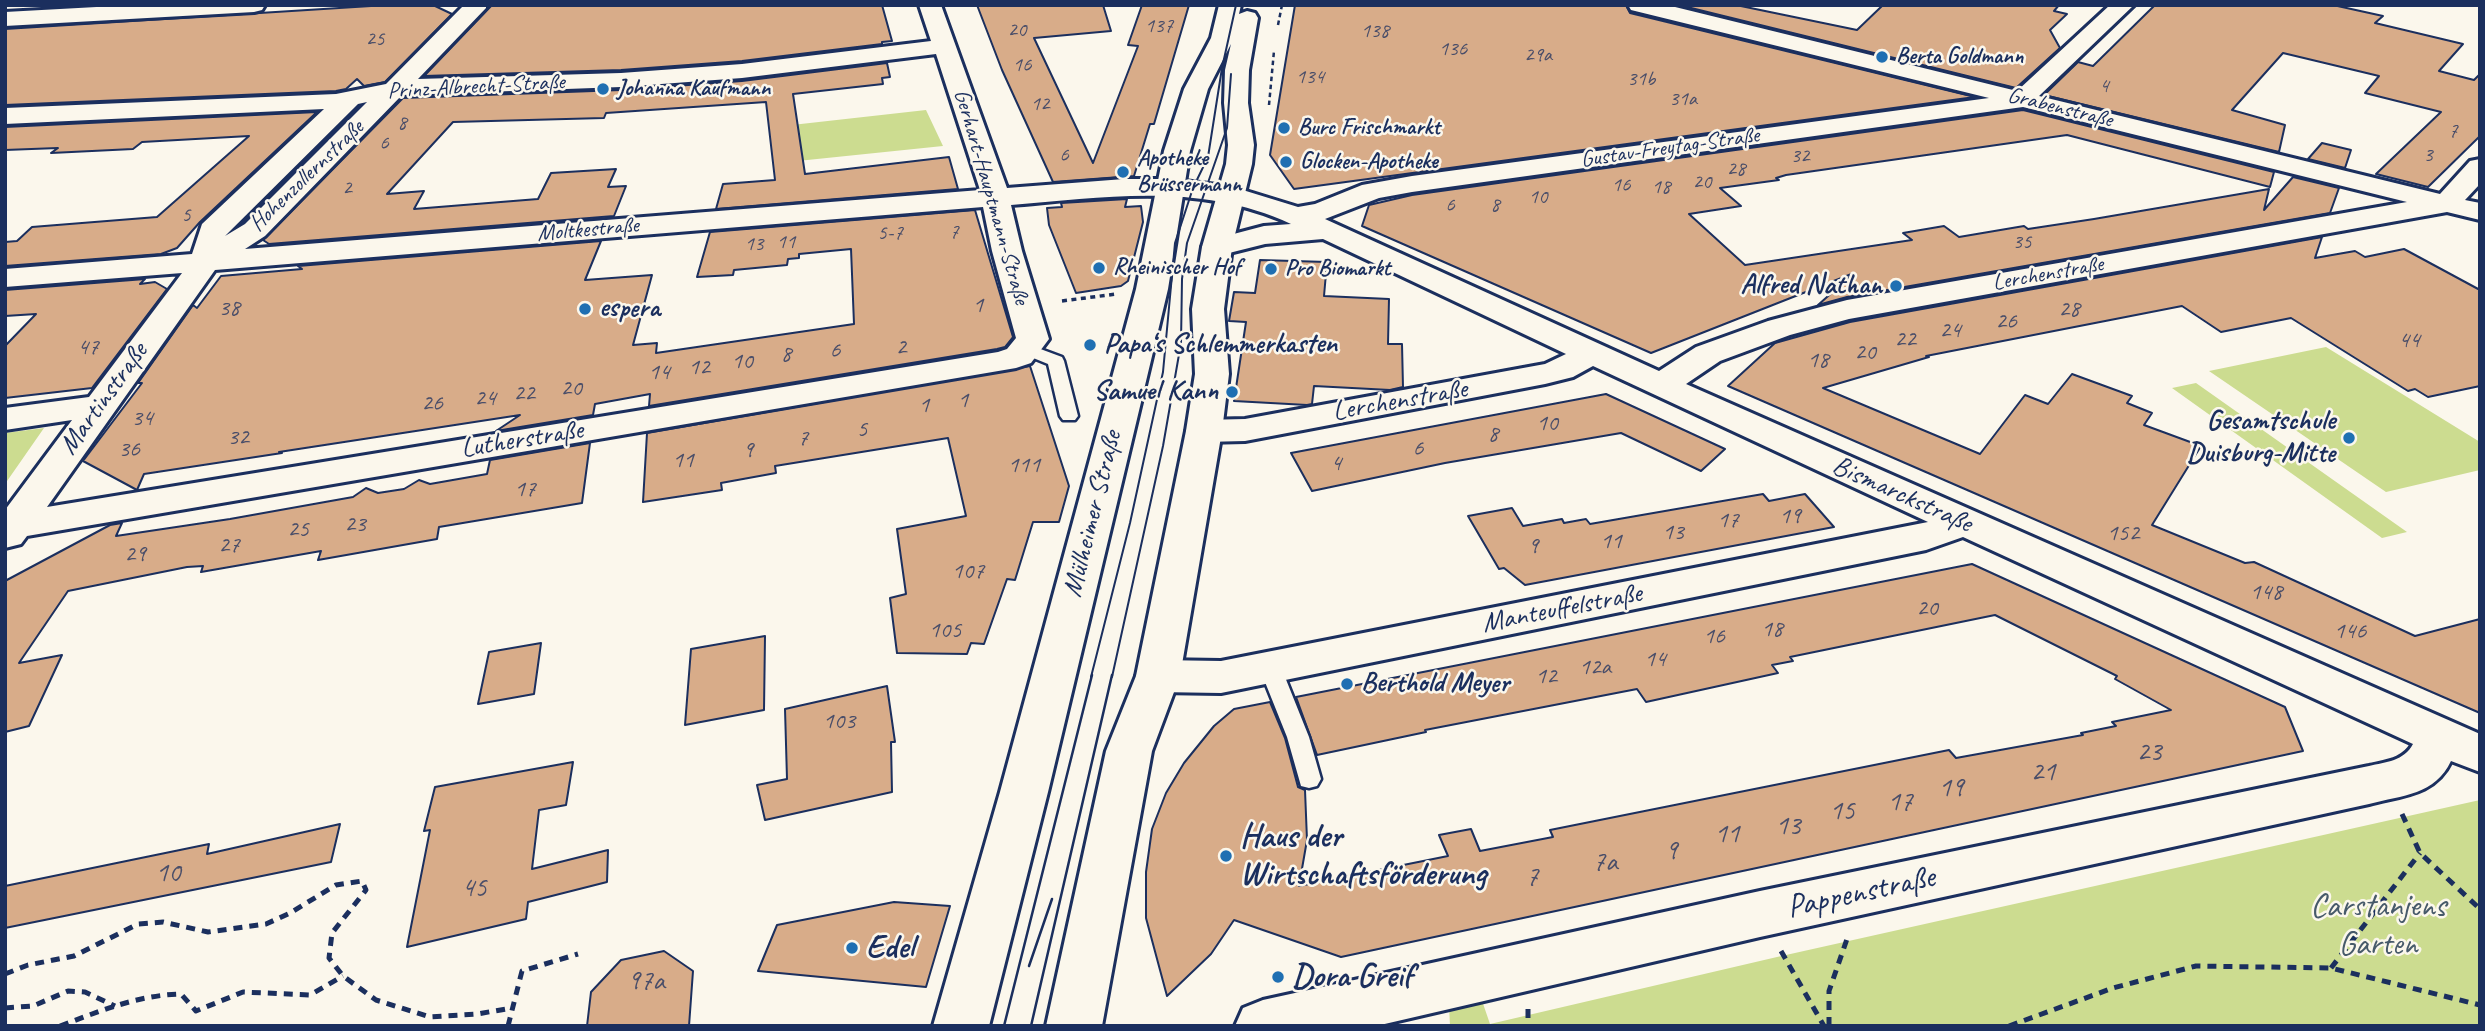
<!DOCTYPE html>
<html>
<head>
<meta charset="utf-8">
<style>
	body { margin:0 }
	#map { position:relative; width:2485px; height:1031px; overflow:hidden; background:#fbf7ec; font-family:Caveat,sans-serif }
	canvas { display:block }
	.frame { position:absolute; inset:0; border:7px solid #1b2f5e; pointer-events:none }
</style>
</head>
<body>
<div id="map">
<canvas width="2485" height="1031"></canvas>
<div class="frame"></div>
</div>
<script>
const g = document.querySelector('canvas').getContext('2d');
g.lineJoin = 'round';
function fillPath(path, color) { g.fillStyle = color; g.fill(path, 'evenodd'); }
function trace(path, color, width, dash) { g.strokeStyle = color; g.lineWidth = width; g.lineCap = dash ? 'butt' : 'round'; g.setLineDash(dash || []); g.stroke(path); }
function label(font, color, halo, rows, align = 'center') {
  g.font = font + ' Caveat,sans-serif'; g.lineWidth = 5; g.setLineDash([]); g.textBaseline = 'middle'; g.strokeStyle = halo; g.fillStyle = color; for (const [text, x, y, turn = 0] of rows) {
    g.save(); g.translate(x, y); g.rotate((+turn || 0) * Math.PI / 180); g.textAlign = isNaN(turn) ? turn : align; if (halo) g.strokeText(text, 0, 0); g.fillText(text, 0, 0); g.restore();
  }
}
const green = new Path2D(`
	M926 110 943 146 788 162 783 126Z
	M2326 347 2480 442V470L2386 492 2209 371Z
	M2196 383 2407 532 2382 538 2172 388Z
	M44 428 5 484V433Z
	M2480 800V1026H1450L1449 1005 1478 989 1490 1024 1777 957Z`);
const building = new Path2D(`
	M387 5H433L452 14 385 82 364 86 357 79 346 89 336 91 5 105V29Z
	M492 5H882L892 41 882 42V44L742 61 621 70 424 76Z
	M977 5H1103L1111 31 1034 38 1093 163 1138 46 1128 45 1142 5H1189L1154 124H1150L1134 176 1053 182 1002 70Z
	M1295 5H1626L1630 13 1975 97 1294 189 1270 155Z
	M1679 5H1736L1857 30 1883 5H2059L2054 11 2067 14 2050 30 2060 48 2016 88Z
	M2155 5H2333L2383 16 2375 23 2463 44 2439 71 2474 80 2480 74V136L2428 187 2376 174 2441 112 2365 93 2379 76 2283 53 2232 110 2285 125 2279 152 2044 95 2078 62 2093 66Z
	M887 63 890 77 882 78 883 84 793 94 805 174 949 157 958 189 716 209 723 184 775 180 766 102 606 113 604 118 453 122 387 194 424 191 414 209 538 199 551 173 616 169 608 187 626 186 614 216 269 244 263 240 403 98 621 90 742 81Z
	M2023 110 2274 172 2270 187 2067 135 1786 175 1776 178 1779 180 1720 188 1741 206 1689 214 1745 265 1912 240 1903 233 1944 226 1959 237 2024 226 2028 229 2094 219 2269 189 2264 210 2293 177 2339 188 2330 213 1847 297 1818 305 1854 273 1651 353 1362 226 1369 205 1412 195Z
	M317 112 200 222 177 248 161 254 5 266V242L17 241 32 227 157 217 249 136 142 142 133 149 51 153 58 148 5 150V127Z
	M2322 143 2351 150 2345 168 2308 159Z
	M1127 199 1125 207 1141 206 1143 222 1128 281 1121 286 1076 293 1049 225 1047 208 1062 207 1061 203Z
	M975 210 1013 337 1005 347 997 349 649 406 650 394 595 404 593 415 496 431 520 415 279 452 282 453 144 474 137 490 83 461 142 383H138L193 305 197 308 221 276 302 269 298 266 601 241 585 280 652 275 633 345 657 343 656 353 854 324 851 249 799 254V258L788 259 787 265 734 270 733 275 697 277 710 232Z
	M2322 237 2315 258 2355 251 2365 257 2404 249 2480 290V386L2428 397 2415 389 2408 391 2291 318 2221 332 2182 306 1926 356 1929 357 1823 388 1980 454 2025 395 2048 404 2072 374 2132 396 2127 403 2152 413 2144 425 2201 446 2152 525 2245 563 2254 562 2415 636 2480 619V713L1728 386 1775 343 1850 322Z
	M1260 260 1327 262 1324 296 1389 299 1388 344H1402L1403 387 1390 390 1314 386 1312 404 1307 405 1234 401 1246 322 1229 321 1234 292 1255 293Z
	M145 279 140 284 155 282 167 289 92 388 5 398V346L36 314 5 316V290Z
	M1030 366 1069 486 1059 522H1033L1015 580 1007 579 984 644 971 643 967 654 897 653 890 598 906 594 897 529 966 516 948 438 775 466 776 473 721 483 722 490 643 502 647 433Z
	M1606 394 1725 449 1701 471 1621 433 1445 463 1312 491 1291 453Z
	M590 443 582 503 439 527 437 539 318 560 321 551 201 572 203 566 187 567 68 591 19 663 62 655 29 726 5 732V581L110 525 122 523 116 536 230 519 353 497 366 488 378 493 404 489 419 480 430 484 487 474 490 460Z
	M1763 494 1769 501 1805 494 1834 527 1525 585 1504 568 1499 569 1468 516 1512 508 1523 526 1562 519 1564 523 1586 519 1590 524Z
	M1972 564 2285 707 2303 751 1341 957 1234 920 1211 954 1167 996 1146 918V872L1152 829 1166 793 1184 763 1214 726 1234 709 1270 702 1285 738 1298 787 1305 790 1307 840 1299 886 1448 856 1439 835 1471 829 1480 851 1553 837 1550 830 1949 750 1956 758 2083 735 2081 733 2116 726 2112 722 2171 710 2115 679 2117 676 1995 615 1790 657 1793 661 1772 665 1778 673 1646 702 1637 689 1425 730 1426 732 1317 755 1296 697Z
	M765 636 764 710 685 725 691 649Z
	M541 643 534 694 478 704 489 652Z
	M887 686 895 742H891L892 792 765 820 757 785 787 779 785 709Z
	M573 762 566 805 539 810 532 869 608 850 607 882 528 902 526 919 407 947 430 830 424 831 435 787Z
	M340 824 331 862 5 928V886L209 844 207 854Z
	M894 902 950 906 926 987 758 971 777 925Z
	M664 951 693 971 689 1026H587L591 992 621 960Z`);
const pathFar2 = new Path2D(`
	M1278 25 1282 5
	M1269 105 1274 51`);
const pathFar1 = new Path2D(`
	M1062 301 1116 294`);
const path = new Path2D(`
	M2402 814 2420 853 2480 909
	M1781 951 1824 1026
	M2331 968 2420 853
	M5 974 28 965 74 956 138 924 163 922 208 932 266 924 290 913 336 885 362 881 366 890 332 933 329 958 343 976 376 1000 430 1017 477 1014 512 1008
	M5 1008 33 1006 68 991 85 992 115 1006
	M1528 1009V1026
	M60 1026C100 1011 138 995 181 994L196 1011 243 992 310 995 343 976
	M508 1026 522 971 578 954
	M1829 1026V991L1848 936
	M2009 1026 2113 988 2196 966 2331 968 2480 1005`);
const lane = new Path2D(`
	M1027 344 1062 357 1064 361 1078 416 1075 420H1063L1060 416 1048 364 1021 353 1019 349Z
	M1270 659 1278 661 1281 667 1309 737 1321 779 1317 786 1309 788 1301 786 1287 737 1259 667 1262 661Z`);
const street = new Path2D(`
	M133 5H265L262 10 254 12 5 26V12Z
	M464 5H486V8L418 79 621 73 742 64 931 41 919 5H941L1007 188 1124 179H1168L1233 187 1298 207 1315 204 1362 185 1412 176 1989 98 1631 10 1628 5H1667L2017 91 2110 5H2134L2039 96 2440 194 2470 161 2480 159V184L2465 200 2480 203V220L2447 212 1849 319 1790 335 1720 361 1686 384 2480 734V772L2451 761C2435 795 2403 795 2369 804L1760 937 1376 1026H1235L1243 1008 1263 1000 1760 891 2369 766C2386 762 2404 761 2413 744L1963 537 1926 550 1221 693 1158 692 1143 688 1136 676 1143 664 1158 660 1221 661 1928 522 1593 366 1573 377 1545 384 1245 441 1204 442 1191 439 1186 431 1191 423 1204 420 1245 419 1545 364 1566 354 1323 239 1265 244 1217 256 1207 253 1202 247 1207 241 1264 226 1291 224C1202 182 1106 197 1011 205L1022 251 1049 339 1031 363 1016 368 27 536 21 544 5 548V510L72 420 5 430V408L89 397 182 273 5 287V269L192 254 202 224 324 109 5 124V108L336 94 386 84ZM936 54 980 190 245 249 265 236 402 95 621 87 742 78ZM367 102 245 224 225 236 358 104ZM2023 107 2407 202 1847 300 1768 321 1696 347 1659 371 1325 219 1379 198 1412 192ZM983 207 992 251 1016 338 1007 349 998 352 47 507 215 270Z`);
const secondary = new Path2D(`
	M1219 5H1241L1239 14 1247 11 1255 13 1258 18 1249 70 1248 103 1254 145 1252 164 1232 247 1224 309 1229 374 1222 431 1180 676 1152 751 1102 1026H1046L1106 751 1136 676 1186 431 1195 374 1192 309 1202 247 1226 164 1228 145 1224 103 1225 70 1231 44 1208 89 1190 151 1168 289 1048 792 989 1026H933L1000 792 1136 289 1164 151 1184 89 1211 38Z`);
const tramFar1 = new Path2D(`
	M1091 677 1130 523 1163 372 1175 243 1193 188 1208 157 1222 68 1236 5
	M1112 677 1163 446 1181 343 1182 279 1187 243 1227 128 1231 74`);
const tram = new Path2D(`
	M1029 966 1052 899
	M1004 1026 1092 675
	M1031 1026 1112 675`);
const markers = [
	[1882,57,7,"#1f6fb2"],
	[603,89,7,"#1f6fb2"],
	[1284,128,7,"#1f6fb2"],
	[1286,162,7,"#1f6fb2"],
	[1123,172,7,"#1f6fb2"],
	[1099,268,7,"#1f6fb2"],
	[1271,269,7,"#1f6fb2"],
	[1896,286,7,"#1f6fb2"],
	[585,309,7,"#1f6fb2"],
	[1090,345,7,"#1f6fb2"],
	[1232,392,7,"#1f6fb2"],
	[2349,438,7,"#1f6fb2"],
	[1347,684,7,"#1f6fb2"],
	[1226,856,7,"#1f6fb2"],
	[852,948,7,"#1f6fb2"],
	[1278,977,7,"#1f6fb2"]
];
const farNumbernames = [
	["137",1159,26],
	["20",1017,30],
	["138",1375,31],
	["25",375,39],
	["136",1453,49],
	["29a",1538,55],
	["16",1022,65],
	["134",1310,77],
	["31b",1641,79],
	["4",2104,86],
	["31a",1683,99],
	["12",1040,104],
	["8",402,123],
	["7",2453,131],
	["6",384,143],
	["6",1064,155],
	["3",2428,155],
	["32",1800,156],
	["28",1736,169],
	["20",1702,182],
	["16",1621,185],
	["18",1661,187],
	["2",347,188],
	["10",1538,197],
	["6",1450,205],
	["8",1495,205],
	["5",186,215],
	["7",954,232],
	["5-7",890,233],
	["11",786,242],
	["35",2022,242],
	["13",754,244]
];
const farPoinames = [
	["Berta Goldmann",1896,57],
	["Johanna Kaufmann",617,89],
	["Burc Frischmarkt",1298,128],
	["Apotheke",1137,159],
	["Brüssermann",1137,185],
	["Glocken-Apotheke",1300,162],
	["Rheinischer Hof",1113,268],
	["Pro Biomarkt",1285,269]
];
const farStreetnames = [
	["Prinz-Albrecht-Straße",476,87,-3],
	["Grabenstraße",2060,108,14],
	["Gustav-Freytag-Straße",1670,148,-8],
	["Hohenzollernstraße",307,176,-44],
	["Gerhart-Hauptmann-Straße",991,197,74],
	["Moltkestraße",588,230,-5],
	["Lerchenstraße",2048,274,-10]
];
const numberNames = [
	["1",978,306],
	["38",229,309],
	["28",2069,310],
	["26",2006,322],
	["24",1950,331],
	["22",1905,340],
	["44",2409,341],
	["47",88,348],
	["2",901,348],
	["6",835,351],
	["20",1865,353],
	["8",786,355],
	["18",1818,361],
	["10",742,362],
	["12",699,368],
	["14",659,373],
	["20",571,389],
	["22",524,394],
	["24",485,399],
	["1",963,401],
	["26",432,404],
	["1",924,406],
	["34",142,419],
	["10",1547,424],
	["5",862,430],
	["8",1493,435],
	["32",238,438],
	["7",803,439],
	["6",1418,449],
	["36",129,450],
	["9",748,451],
	["11",683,461],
	["4",1336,464],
	["111",1024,466],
	["17",525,490],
	["19",1790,517],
	["17",1728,521],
	["23",355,525],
	["25",298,530],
	["13",1673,533],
	["152",2123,534],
	["11",1611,542],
	["27",229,546],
	["9",1533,547],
	["29",135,555],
	["107",968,572],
	["148",2266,593],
	["20",1927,609],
	["18",1772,630],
	["105",945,631],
	["146",2350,632],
	["16",1714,637],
	["14",1655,660],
	["12a",1595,668],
	["12",1546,677],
	["103",839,722]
];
const poiNames = [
	["Alfred Nathan",1882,286],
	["espera",599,309,"left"],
	["Papa‘s Schlemmerkasten",1104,345,"left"],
	["Samuel Kann",1218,392],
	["Gesamtschule",2335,422],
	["Duisburg-Mitte",2335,454],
	["Berthold Meyer",1361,684,"left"]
];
const streetNames = [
	["Martinstraße",104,399,-54],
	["Lerchenstraße",1400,401,-10],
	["Lutherstraße",522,440,-9],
	["Bismarckstraße",1902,495,24],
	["Mülheimer Straße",1093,514,-76],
	["Manteuffelstraße",1562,609,-11]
];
const nearNumbernames = [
	["23",2149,753],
	["21",2043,773],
	["19",1951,789],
	["17",1900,803],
	["15",1842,812],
	["13",1788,827],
	["11",1727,835],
	["9",1671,852],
	["7a",1605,863],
	["10",168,874],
	["7",1532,878],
	["45",474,889],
	["97a",646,982]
];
const nearPoinames = [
	["Haus der",1240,837],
	["Wirtschaftsförderung",1240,875],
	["Edel",866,948],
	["Dora Greif",1292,977]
];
const nearStreetnames = [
	["Pappenstraße",1861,893,-12]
];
const nearParknames = [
	["Carstanjens",2378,907],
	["Garten",2378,945]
];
fillPath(green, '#ccdc90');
fillPath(building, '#d8ac89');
trace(building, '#1b2f5e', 2);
trace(lane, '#1b2f5e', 5);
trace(street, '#1b2f5e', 6);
trace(secondary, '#1b2f5e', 6);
trace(pathFar2, '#1b2f5e', 2.5, [4.5, 3.5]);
trace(pathFar1, '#1b2f5e', 3.5, [5, 4.5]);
trace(path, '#1b2f5e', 5, [9, 7]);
fillPath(lane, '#fbf7ec');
fillPath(street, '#fbf7ec');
fillPath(secondary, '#fbf7ec');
trace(tramFar1, '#1b2f5e', 2);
trace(tram, '#1b2f5e', 2.5);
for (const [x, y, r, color] of markers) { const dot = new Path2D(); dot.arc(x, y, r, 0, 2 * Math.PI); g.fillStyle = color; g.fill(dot); trace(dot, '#fbf7ec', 2.5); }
label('21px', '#4a4e69', null, farNumbernames);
label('bold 23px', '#1b2f5e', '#fbf7ec', farPoinames, 'left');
label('23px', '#1b2f5e', '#fbf7ec', farStreetnames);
label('24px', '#4a4e69', null, numberNames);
label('bold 28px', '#1b2f5e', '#fbf7ec', poiNames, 'right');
label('28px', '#1b2f5e', '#fbf7ec', streetNames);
label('28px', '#4a4e69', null, nearNumbernames);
label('bold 33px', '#1b2f5e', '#fbf7ec', nearPoinames, 'left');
label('33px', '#1b2f5e', '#fbf7ec', nearStreetnames);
label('33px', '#475a6a', '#fbf7ec', nearParknames);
</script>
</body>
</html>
